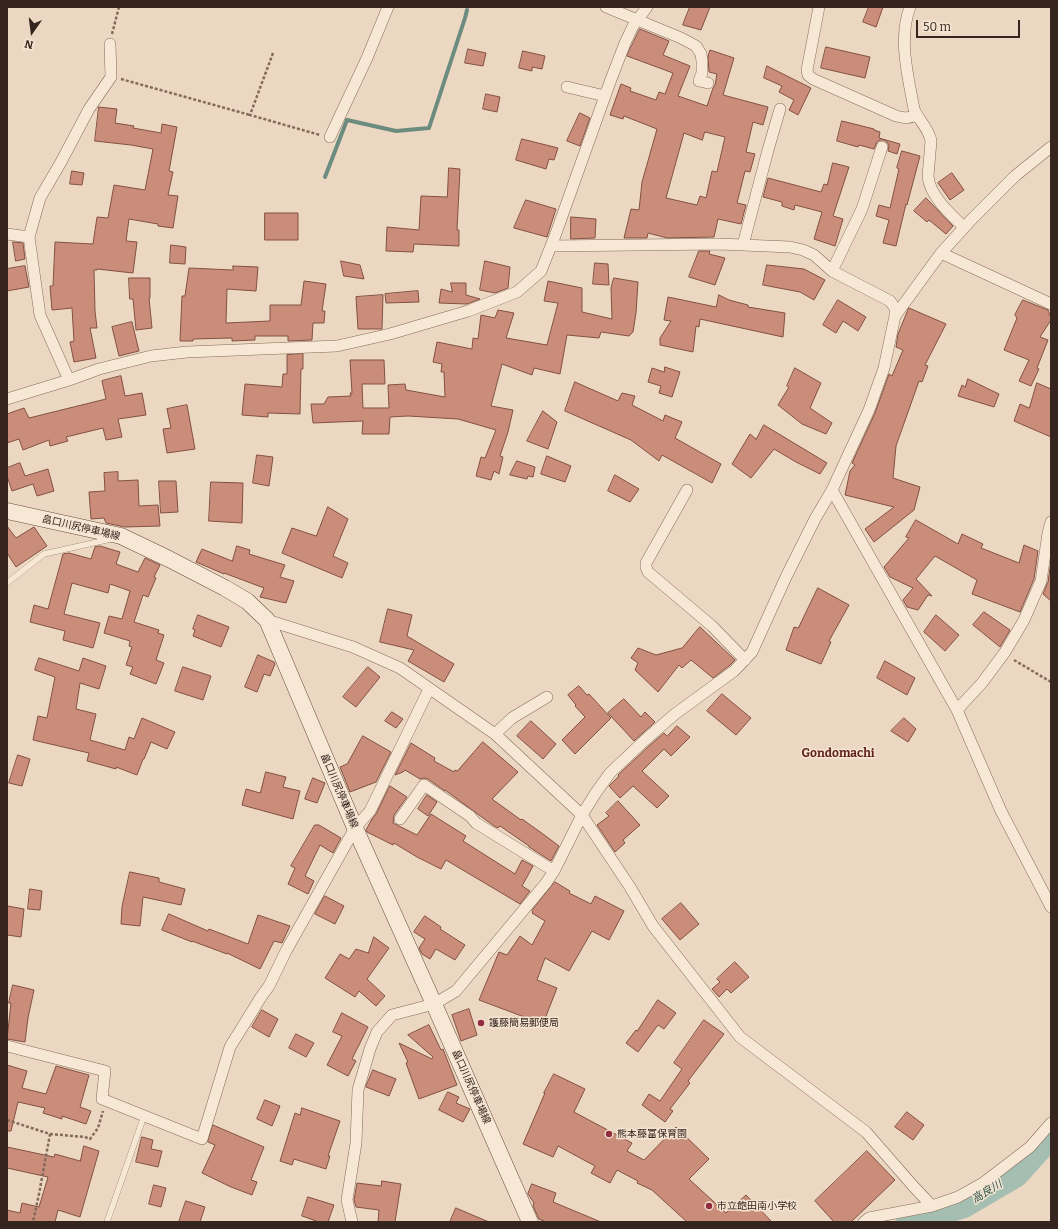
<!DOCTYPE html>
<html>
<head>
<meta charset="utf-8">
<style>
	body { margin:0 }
	#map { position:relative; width:1058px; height:1229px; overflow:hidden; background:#ecd8c2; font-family:Bitter,serif }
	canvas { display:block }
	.frame { position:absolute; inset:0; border:8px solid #35251e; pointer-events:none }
	.north { position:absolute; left:12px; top:12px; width:40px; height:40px; -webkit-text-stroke:3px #f4e4d1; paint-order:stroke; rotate:194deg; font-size:11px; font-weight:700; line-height:16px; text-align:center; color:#35251e }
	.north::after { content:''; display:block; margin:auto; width:14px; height:18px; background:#35251e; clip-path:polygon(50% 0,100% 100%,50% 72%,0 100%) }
	.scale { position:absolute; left:916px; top:20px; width:104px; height:18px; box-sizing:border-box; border:2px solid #35251e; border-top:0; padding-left:5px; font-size:12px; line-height:14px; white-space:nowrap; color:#35251e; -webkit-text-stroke:3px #f4e4d1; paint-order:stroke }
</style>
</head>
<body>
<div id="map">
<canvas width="1058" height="1229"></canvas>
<div class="frame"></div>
<div class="north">N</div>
<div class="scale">50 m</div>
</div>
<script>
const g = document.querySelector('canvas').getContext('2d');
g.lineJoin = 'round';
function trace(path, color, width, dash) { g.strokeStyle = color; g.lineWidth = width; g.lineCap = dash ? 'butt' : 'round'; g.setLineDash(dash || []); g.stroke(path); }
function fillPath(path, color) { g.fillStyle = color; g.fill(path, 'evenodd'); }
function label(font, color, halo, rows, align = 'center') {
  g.font = font + ' Bitter,"Noto Sans JP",serif'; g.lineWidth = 3; g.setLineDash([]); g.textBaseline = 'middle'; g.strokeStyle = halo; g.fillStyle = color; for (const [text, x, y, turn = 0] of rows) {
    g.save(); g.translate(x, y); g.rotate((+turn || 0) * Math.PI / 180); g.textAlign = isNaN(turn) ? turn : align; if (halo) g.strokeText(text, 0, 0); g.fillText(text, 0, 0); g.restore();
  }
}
const stream = new Path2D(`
	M325 177 347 120 396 131 429 128 465 18 467 10`);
const river = new Path2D(`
	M908 1222 963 1206 1016 1175 1051 1136`);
const building = new Path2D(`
	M690 7H710L701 30 683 25Z
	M869 7H883L876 27 863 22Z
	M640 29 669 41 663 55 690 66 678 96 707 106 713 88 715 85 717 74 709 72 708 56 710 50 734 58 723 95 768 107 763 125 753 122 746 152 755 154 750 172 745 171 737 203 746 205 741 224 718 219 714 237 667 238 648 233 647 238H624L631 209 639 210 642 182 657 129 624 116 623 119 610 115 621 84 631 88 630 91 656 100 659 92 665 94 673 73 627 56ZM705 132 725 137 717 172 712 171 706 198 700 196 697 205 666 198 684 133 702 140Z
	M826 47 870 57 865 78 821 68Z
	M468 49 486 53 483 66 465 63Z
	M523 51 545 56 542 69 532 67V71L519 68Z
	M767 66 811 88 798 115 789 110 794 100 779 92 782 86 771 81 764 78Z
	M486 94 500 97 497 112 483 109Z
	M99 107 117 109 115 123 134 126 133 128 161 133 162 124 177 127 169 171 173 172 168 195 178 196 173 228 158 226V224L129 219 126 241 137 242 133 273 97 269V270H94L95 311 97 328H90L96 358 74 362 70 342 74 341 72 308 52 310 50 286H53L55 242 93 244 97 217 108 218 114 185 145 190 153 149 131 145 95 141Z
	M580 113 590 118 580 146 567 141Z
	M842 121 874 129V130L880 132 879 138 900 144 897 154 888 151 889 145 887 142 884 140H880L877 142 874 149 859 145 858 147 837 141Z
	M522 139 558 148 554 160 549 159 546 169 516 160Z
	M902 151 920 156 907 205 906 204 896 246 883 243 889 220 876 216 879 205 890 208 899 169 897 168Z
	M833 163 849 167 833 216 843 219 835 246 814 239 822 212 795 205 794 210 782 206V202L763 197 768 178 821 192 824 184 827 185Z
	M449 168 460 169 457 230H459V246L414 244 413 252 386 251 387 227 419 230 421 196 447 197Z
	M72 171 84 173 82 185 70 184Z
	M952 173 964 190 950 200 938 183Z
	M926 198 953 226 946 234 929 220 927 222 914 211Z
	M526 200 556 209 547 237 514 228Z
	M265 213H298V240H265Z
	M571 217 596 219 595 238 571 239Z
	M13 242 23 243 25 259 16 261Z
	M171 245 186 247 185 264 170 263Z
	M699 251H710L709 254 725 258 715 285 689 277Z
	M341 261 360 265 364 279 344 276Z
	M485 261 510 267 508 288 495 293 480 290Z
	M595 263 608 264 609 285 593 284Z
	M767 265 804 269 825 280 814 300 800 292 763 285Z
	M25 266 29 287 7 291V269Z
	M233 266 258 267 256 291 227 289 226 323 270 321V305H301L304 281 326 284 322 311H325L324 323H313L312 340 288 341V336H255V340L232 341V338L193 339V341H180L182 296H185L189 268 233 270Z
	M129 278H150V298H149L152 328 136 330 133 299H130Z
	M614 278 638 282 636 313 633 332 629 336 601 332 599 338 567 335 560 374 534 368 532 375 502 364 491 406 513 410 508 432 500 456 503 457 499 474 494 471 491 480 476 476 481 457 485 458 496 430 458 419 408 416 390 417 389 434H362L363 421 313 423 311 404H324L328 397 351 396 350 393H352L350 360H384L385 384H362L363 408H389L388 385 405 384 406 390 445 397 444 372H441L442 364 433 362 437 342 472 349 473 338 478 339 481 315 495 318 498 310 514 313 506 338 547 345 558 303 544 301 548 281 582 288V312L612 319 611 288Z
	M451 283H466V295L480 299 467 304 439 303 441 289 452 292Z
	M418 291 419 302 386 303 385 294Z
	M383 295 382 329H358L356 297Z
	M719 295 729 300 748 305V307L785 313 783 337 700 319 699 327 696 326 693 352 660 345V338L671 321 664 320 668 297 716 307Z
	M838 300 866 317 858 331 843 321 836 333 823 325Z
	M1023 300 1048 310 1051 318V320L1040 337 1048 340 1037 368 1039 369 1031 386 1019 381 1029 360 1004 350 1017 318 1015 315Z
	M909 308 946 324 925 365 928 366 922 382 919 381 896 446 893 478 920 487 914 510 874 542 865 529 894 507 845 495 850 471 855 465 852 463 875 413 889 374 892 376 903 350 896 347 898 334 907 312Z
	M132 322 139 351 119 356 112 327Z
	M303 354V369H301L300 414 268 413V417L242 415 245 384 282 387 283 374H287V355Z
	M665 367 680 372 672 397 659 393 661 386 648 382 652 368 664 372Z
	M795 368 821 383 810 408 832 423 826 434 802 424 778 405 789 387 787 386Z
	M121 376 125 396 142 393 146 415 118 419 122 437 106 440 103 428 66 437 68 441 50 446 49 440 23 450 19 439 7 443V414L24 408 29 418 106 399 102 381Z
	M968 379 999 394 994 407 958 396 962 385 965 387Z
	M575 382 618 401 622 393 635 396 632 405 663 421 665 415 682 422 675 438 721 464 712 483 662 455 659 461 631 440 565 411Z
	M1037 383 1051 389V437L1014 421 1020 404 1029 408Z
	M187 405 195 449 167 453 163 429 171 428 167 409Z
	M543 411 557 422 548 449 527 441Z
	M764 425 827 463 820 474 796 462 774 449 751 478 732 464 750 434 756 439Z
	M257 455 273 457 269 486 253 483Z
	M547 456 571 466 565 482 541 474Z
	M517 461 535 467 533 477 528 476 527 479 510 475Z
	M20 463 25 476 48 469 54 491 37 496 33 484 12 491 7 476V468Z
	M118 472V481L138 480 139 506 158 505 160 526 125 527 106 523 104 518 91 519 89 492 105 491 104 473Z
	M615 475 639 489 630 502 608 491Z
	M159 481H176L178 512 161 513Z
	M211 482 243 483 242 523 209 521Z
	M328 507 348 519 333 556 348 563 342 578 282 553 292 528 316 536Z
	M916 520 958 544 962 534 983 544 981 548 1019 563 1024 545 1038 551 1034 579 1020 612 972 594 977 580 935 556 916 579 932 596 928 595 918 610 907 607 903 600 913 588 890 577 884 567 909 538 906 537Z
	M7 526 16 538 34 527 47 546 16 567 7 553Z
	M100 546 120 552 116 564 138 572 145 558 160 565 154 577 156 578 148 597 143 595 134 622 159 630 158 633 164 635 156 660 164 663 156 684 130 674 133 667 126 665 132 647 129 646 130 641 104 633 109 616 122 619 130 591 110 584 108 593 72 583 64 614 100 623 93 648 63 640 65 631 30 622 34 605 48 609 63 554 69 553 91 559 95 547Z
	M237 546 250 550 249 554 285 565 280 577 294 581 286 603 260 597 264 588 224 573V574L196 562 202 549 232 561Z
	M1051 561V601L1043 594 1048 582Z
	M818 588 849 605 829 641 831 642 821 664 786 650 794 627 798 628Z
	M388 609 412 615 407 636 454 664 444 682 408 661 414 650 380 642Z
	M984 612 1010 630 1000 647 973 625Z
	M198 615 229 627 221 647 193 636 195 630 193 629Z
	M936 615 959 635 945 651 924 632Z
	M700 627 735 660 729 666 713 678 691 660 682 668 679 665 658 692 635 670 638 663 631 658 638 648 656 655 682 648Z
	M258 655 274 662 275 664 270 676 264 674 257 692 245 687Z
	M39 658 79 671 83 658 106 666 99 689 80 683 76 709 96 714 90 740 125 750 129 737 134 739 142 718 175 732 167 749 151 742 144 759H143L137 775 116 767V769L87 761 89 753 33 740 38 716 47 718 55 677 35 670Z
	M885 661 915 678 907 695 877 678Z
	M183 667 211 676 203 700 175 691Z
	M368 667 380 677 356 707 343 697Z
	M579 686 587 695 589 694 611 718 575 754 562 740 585 717 575 706 576 705 568 695Z
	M722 694 751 718 736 735 707 711Z
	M624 699 641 717 645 712 655 722 634 741 608 713Z
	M392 712 403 719 396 728 385 721Z
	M904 718 916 729 908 742 891 731Z
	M531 721 556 744 543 759 517 736Z
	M677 726 690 737 671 756 664 749 642 771 669 796 657 808 633 786 620 798 609 786 619 776 618 775 650 745 664 733 667 736Z
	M363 736 391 752 376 782 350 792 340 767 347 764Z
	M483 742 518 772 492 799 521 820 522 819 543 834 559 846 551 861 529 847V846L500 826 498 828 494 826 445 790V791L428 779 424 778 420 779 405 770 403 772 395 775 411 743 435 758 434 761 454 772 455 770 457 771Z
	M18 755 30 759 22 786 9 783Z
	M266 772 286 777 283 787 300 791 293 819 242 805 246 789 260 793Z
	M313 778 325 783 317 803 305 799Z
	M390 786 407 797 394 815 393 823 417 835 431 814 466 836 463 841 515 874 522 860 533 866 522 886 530 891 520 904 446 860 441 869 417 857 394 843 393 845 367 832 366 830 372 819 376 814Z
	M427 795 437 802 428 816 418 809Z
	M618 801 640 825 623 840 625 843 615 852 597 825 609 816 606 813Z
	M315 825H319L341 838 333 853 320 845 305 876 314 881 308 894 288 884 295 868 291 866Z
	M130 872 159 878V882L185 889 181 905 143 897 140 926 121 924 122 907Z
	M555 882 570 891 569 893 591 904 595 896 624 911 609 940 592 931 569 971 545 958 537 980 557 988 543 1024 479 1000 499 952 507 955 520 936 532 945 545 921 532 913 533 912 532 911Z
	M30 889 42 891 40 910 28 909Z
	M325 896 344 906 335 924 315 914Z
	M681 903 699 924 680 940 662 919Z
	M8 906 24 909 21 937 7 935Z
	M169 914 208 931 209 929 248 944 258 915 290 926 282 943 274 941 260 969 227 953V954L192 941V942L162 930Z
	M425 916 441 927 440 929 465 945 455 960 436 949 430 959 422 954 419 948 425 939 414 932Z
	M374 937 389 948 367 979 385 996 376 1006 359 991 355 997 325 978 340 954 349 959 356 949 368 953Z
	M735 962 749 977 731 993 727 989 719 997 712 989 720 982 717 979Z
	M13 985 34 990 28 1018 25 1042 7 1039 11 1003H9Z
	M658 1000 676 1013 664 1029 658 1025 638 1052 626 1043 636 1030 637 1031Z
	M469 1009 477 1035 461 1041 452 1015Z
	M262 1010 278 1019 269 1037 252 1027Z
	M342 1013 368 1027 352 1059 356 1061 348 1076 327 1065 342 1036 333 1032Z
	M704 1020 724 1034 688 1081 690 1083 670 1109 673 1111 665 1122 642 1105 649 1094 660 1101 682 1069 674 1063Z
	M429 1025 441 1050 443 1049 457 1085 419 1099 406 1063 408 1062 399 1043 432 1059 433 1057 408 1035Z
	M296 1034 314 1043 306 1057 289 1048Z
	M7 1065 27 1071 22 1088 46 1094 56 1066 89 1075 80 1107 91 1111 86 1124 62 1116V1119L43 1113 45 1108 18 1102 11 1131H7Z
	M373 1070 396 1079 389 1096 366 1087Z
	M554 1074 585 1089 574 1112 632 1143 627 1151 644 1160 676 1127 709 1159 689 1179 726 1213 746 1195 772 1222H687L652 1190 637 1183 638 1181 617 1170 610 1183 591 1173 595 1166 558 1146 553 1157 523 1144 545 1093H544Z
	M448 1092 459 1097 456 1103 470 1109 463 1122 439 1110Z
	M265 1100 280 1106 272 1126 257 1119Z
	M302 1108 340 1121 328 1156H330L326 1169 294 1159 292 1165 280 1161 295 1113 300 1115Z
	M907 1112 924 1125 913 1140 895 1127Z
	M213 1125 264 1147 251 1180 257 1182 252 1195 231 1187 202 1173 215 1145 208 1142Z
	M142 1137 153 1140 151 1149 162 1151 158 1167 136 1162Z
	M84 1146 99 1151 80 1217 58 1210 55 1222H7V1210L20 1213 22 1203 39 1207 48 1177 7 1168V1147L54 1157 55 1154 80 1161Z
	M867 1151 895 1180 851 1222H834L815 1201Z
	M382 1181 401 1184 395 1222H378L379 1210 356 1207 354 1200 357 1183 381 1186Z
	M532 1184 556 1193 553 1202 601 1222H546L539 1219 533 1206 534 1203 528 1194Z
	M154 1185 166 1188 161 1207 149 1204Z
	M308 1197 334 1205 328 1222H319L302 1216Z
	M186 1201 205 1207 200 1222H179Z
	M456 1208 489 1222H450Z`);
const path = new Path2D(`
	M112 34 119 7
	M273 53 250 115 320 135
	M121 79 250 115
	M1014 660 1051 682
	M7 1120 50 1134 39 1194 33 1222
	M50 1134 85 1137 90 1139 98 1128 103 1111`);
const service = new Path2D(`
	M7 583 44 554 111 539
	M107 1222 144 1116`);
const minor = new Path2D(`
	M606 7 681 38 696 46 701 54 702 61V73L699 81 708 83
	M819 7 807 70 808 75 813 79 896 116C904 118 909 119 916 115
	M910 7C898 39 908 76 914 109 918 120 929 128 931 141L928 176C929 195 951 215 964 227
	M567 87 605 96
	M330 137 367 58 388 7
	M7 234 29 237
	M743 245 768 150 780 109
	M941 253 1051 304
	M832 271 862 209 882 147
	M895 316 941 253 971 220 1015 176 1051 147
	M69 380 40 315 29 237 40 198 61 162 89 109 111 77 110 44
	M7 399 69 380 99 369 151 356 187 352 337 346 390 334 468 311 517 292 541 271 555 236 610 82 625 43 633 26 647 7
	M687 490 646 563V567L648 572 712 626 745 660
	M832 490 957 710 1001 811 1051 907
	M267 620 353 647 400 668 495 734 582 815 630 887 653 926 740 1037 866 1132 914 1187 932 1206
	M957 710 982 683 1005 652 1024 620 1041 581 1048 533 1051 522
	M495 734 512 718 547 697
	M400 819 424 785 470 816 476 823 554 871
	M7 1046 105 1071 102 1099 202 1139 230 1047 261 997 269 986 286 951 355 828 370 811 429 689
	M352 1222 347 1200 356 1143 358 1090 370 1049 377 1032 392 1015 434 1004 456 991 546 883 554 871 582 815 595 794 610 773 645 740 675 714 734 671 752 652 786 577 815 519 832 490 869 410 884 368 895 316V308L890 301 832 271 814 255 803 250 790 247 719 244 551 246
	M864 1222 869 1218 932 1206 958 1197 983 1183 1030 1147 1051 1123`);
const secondary = new Path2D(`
	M7 511 121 536 169 559 225 588 247 601 267 620 355 828 434 1004 530 1222`);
const markers = [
	[481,1023,4,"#912d3f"],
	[609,1134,4,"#912d3f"],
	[709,1206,4,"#912d3f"]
];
const streetNames = [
	["畠口川尻停車場線",81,528,13],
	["畠口川尻停車場線",339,791,67],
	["畠口川尻停車場線",471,1087,66]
];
const poiNames = [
	["護藤簡易郵便局",489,1023],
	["熊本藤富保育園",617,1134],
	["市立飽田南小学校",717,1206]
];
const waterNames = [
	["高良川",987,1192,-31]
];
const quarterNames = [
	["Gondomachi",838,754]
];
trace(stream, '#6c8c7f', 4);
trace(river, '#a4bfb2', 25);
fillPath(building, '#c98d7a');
trace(building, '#835041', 1);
trace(service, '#856a5a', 6);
trace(minor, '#856a5a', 12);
trace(secondary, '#674b3d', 17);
trace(path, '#856a5a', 2.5, [3, 2]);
trace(service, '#f7e7d5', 5.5);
trace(minor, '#f7e7d5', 11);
trace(secondary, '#f7e7d5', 16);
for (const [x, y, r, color] of markers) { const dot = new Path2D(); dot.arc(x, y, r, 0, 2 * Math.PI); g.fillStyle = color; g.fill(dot); trace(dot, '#f4e4d1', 1.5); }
label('10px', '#35251e', '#f4e4d1', streetNames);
label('10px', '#35251e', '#f4e4d1', poiNames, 'left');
label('italic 11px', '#2e554b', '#f4e4d1', waterNames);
label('bold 12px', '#60211f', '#f4e4d1', quarterNames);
</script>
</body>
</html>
